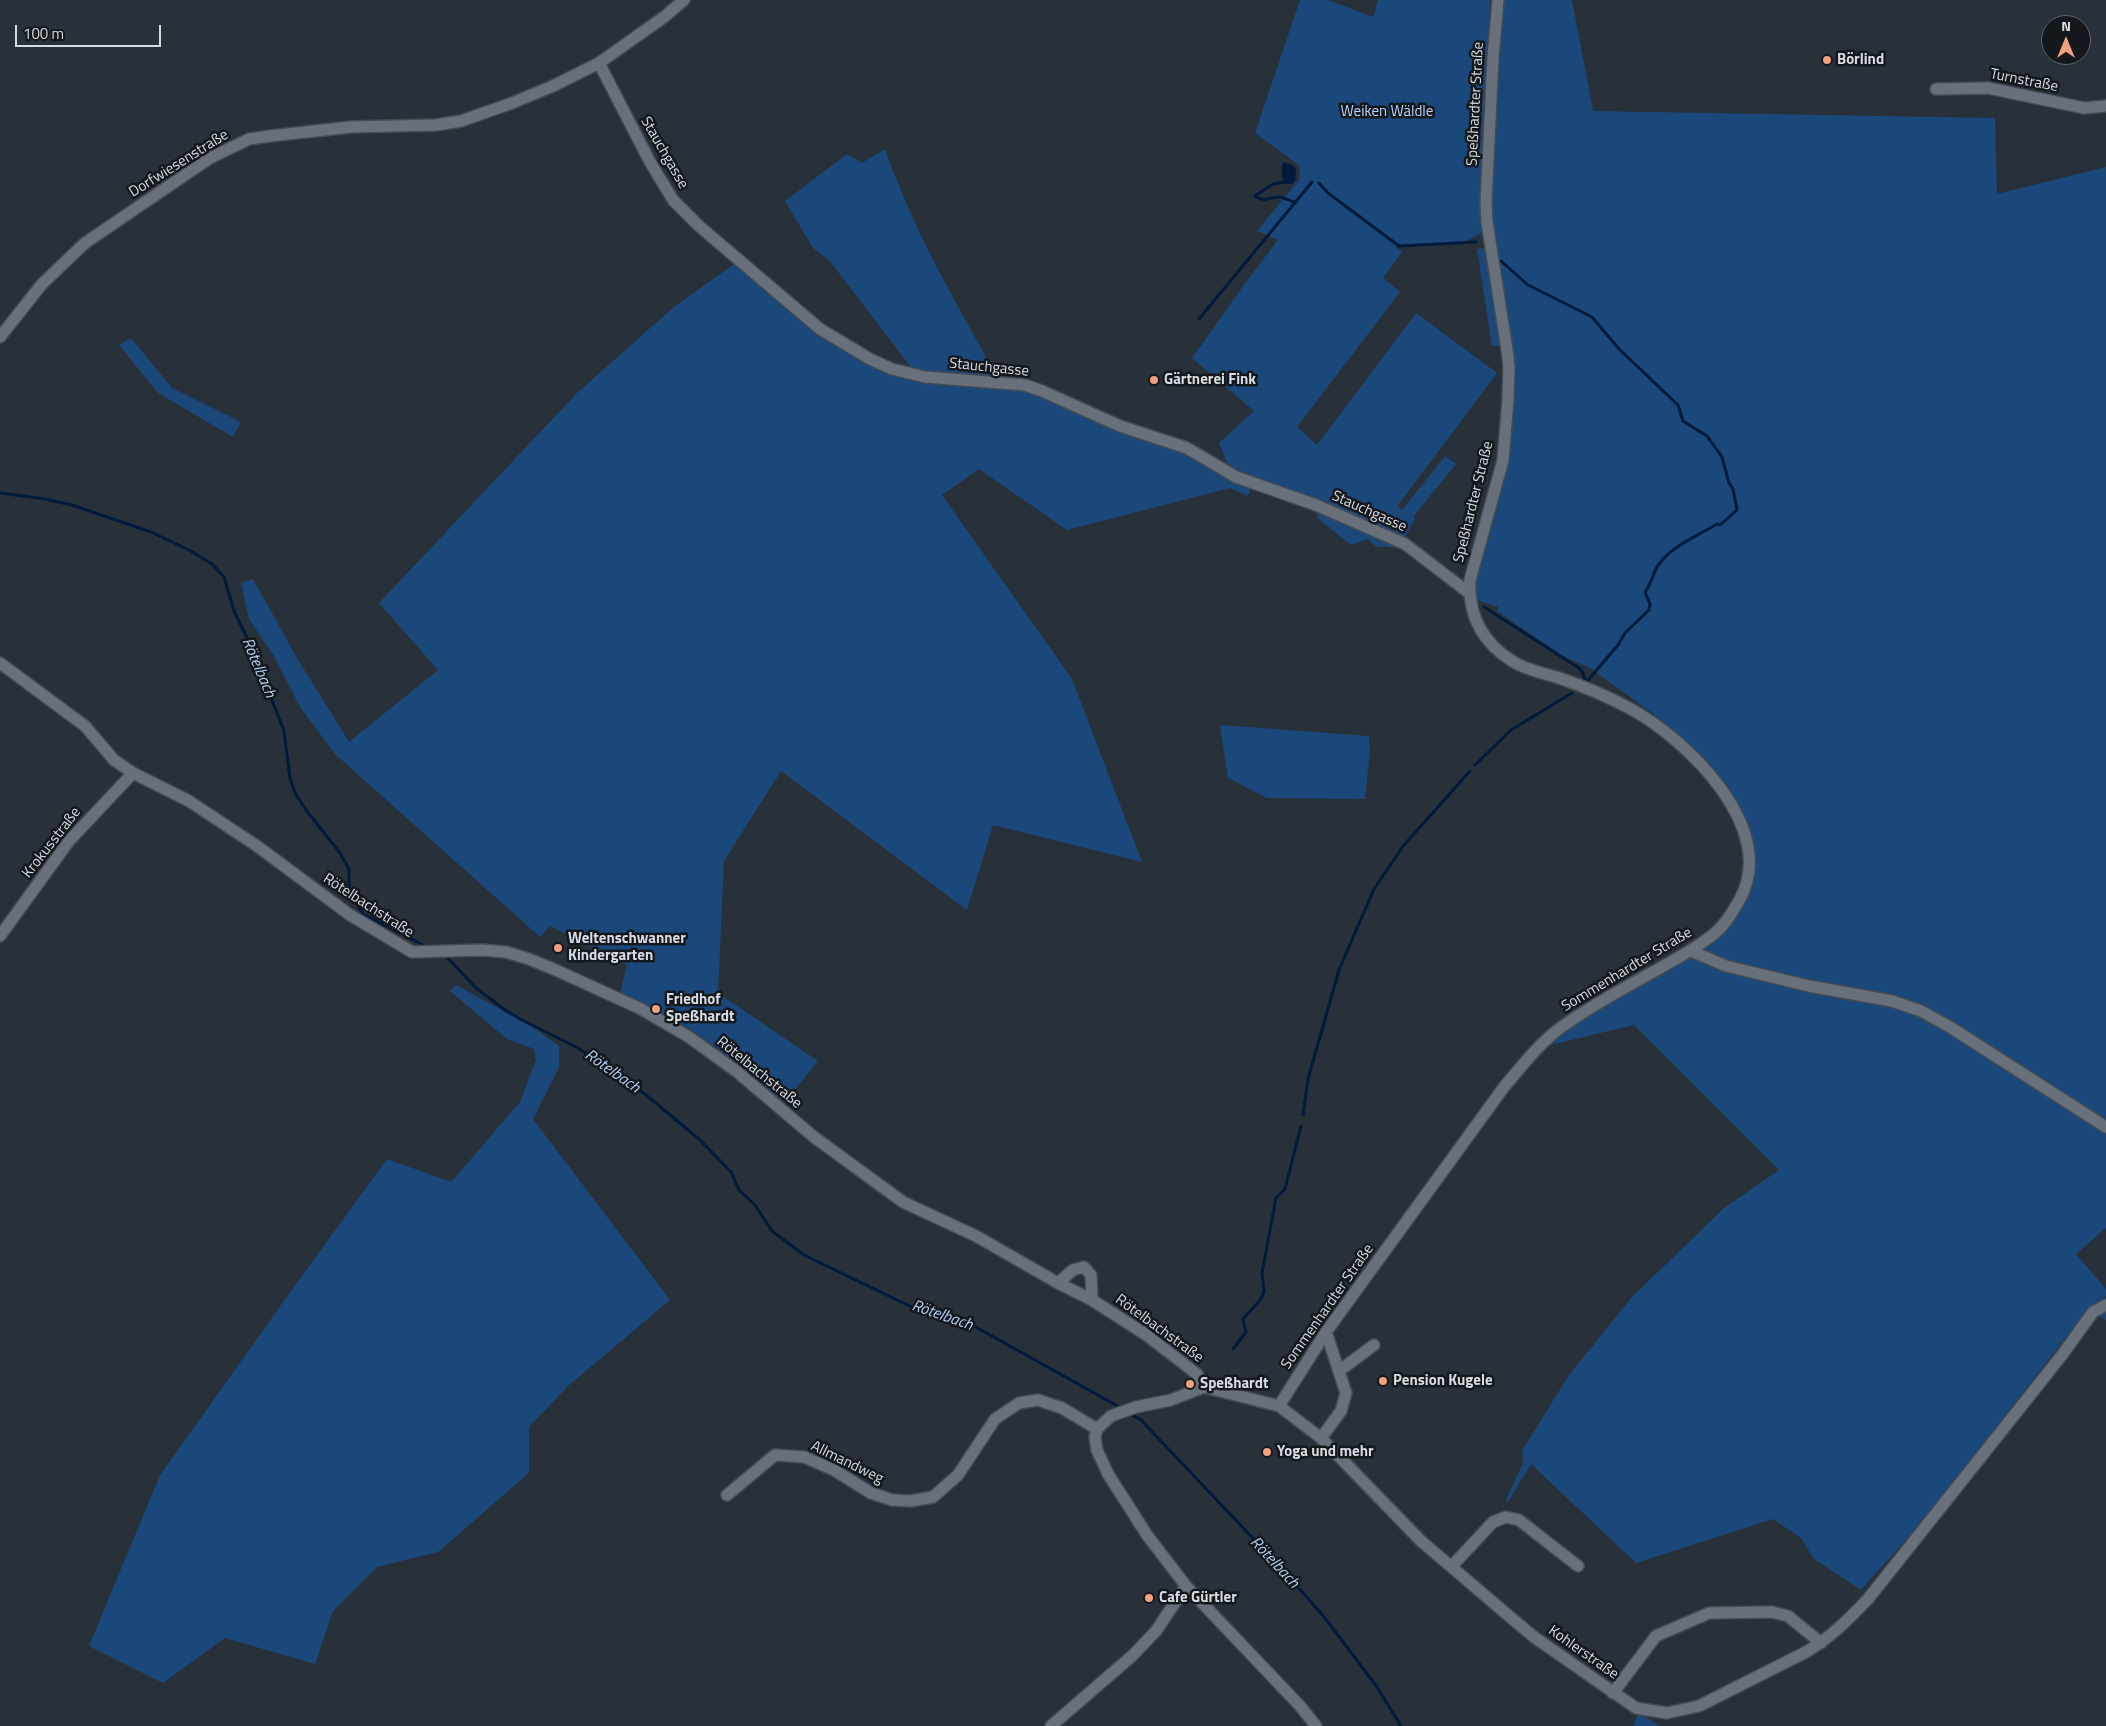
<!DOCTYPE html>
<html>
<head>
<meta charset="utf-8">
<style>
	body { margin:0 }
	#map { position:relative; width:2106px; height:1726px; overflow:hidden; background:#28303a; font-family:"Titillium Web",sans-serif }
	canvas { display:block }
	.north { position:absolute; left:2041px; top:15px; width:50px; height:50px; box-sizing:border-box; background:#14181c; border:1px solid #62666c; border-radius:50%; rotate:0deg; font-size:14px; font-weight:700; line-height:20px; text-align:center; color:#d7dce3 }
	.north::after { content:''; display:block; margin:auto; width:18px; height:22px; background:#f2a17e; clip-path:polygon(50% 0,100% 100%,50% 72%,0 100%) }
	.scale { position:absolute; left:15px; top:25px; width:146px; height:22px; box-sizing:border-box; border:2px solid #d7dce3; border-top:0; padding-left:6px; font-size:15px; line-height:18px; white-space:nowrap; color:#d7dce3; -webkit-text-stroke:4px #14181c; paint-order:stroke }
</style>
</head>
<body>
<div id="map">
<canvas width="2106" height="1726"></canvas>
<div class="north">N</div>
<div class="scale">100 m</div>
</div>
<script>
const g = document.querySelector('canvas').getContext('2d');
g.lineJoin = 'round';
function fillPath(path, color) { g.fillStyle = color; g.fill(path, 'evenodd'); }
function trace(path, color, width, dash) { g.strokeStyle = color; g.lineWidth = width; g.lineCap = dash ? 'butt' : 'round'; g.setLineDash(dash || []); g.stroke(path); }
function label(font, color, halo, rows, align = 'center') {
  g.font = font + ' "Titillium Web",sans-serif'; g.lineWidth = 5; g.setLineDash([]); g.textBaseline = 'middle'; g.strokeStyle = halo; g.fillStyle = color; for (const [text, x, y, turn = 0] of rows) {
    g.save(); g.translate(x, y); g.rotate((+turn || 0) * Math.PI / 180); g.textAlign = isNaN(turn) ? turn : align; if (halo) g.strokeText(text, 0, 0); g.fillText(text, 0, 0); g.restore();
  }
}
const green = new Path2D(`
	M1300 0H1328L1373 17 1378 0H1490L1482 143 1481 233 1463 243 1395 246 1402 252 1383 278 1400 292 1297 427 1317 445 1416 313 1497 373 1398 505 1402 510 1445 456 1456 464 1413 517 1415 518 1400 547H1377L1367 539 1351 545 1317 518V501L1254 478 1248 496 1230 488 1067 530 979 469 942 495 1072 679 1142 862 993 825 967 910 781 771 724 861 718 993 818 1061 784 1103 722 1052 690 1029 620 993 627 965 550 926 540 937 335 754 300 707 274 656 249 619 241 583 253 579 297 658 349 742 438 670 379 603 578 392 675 306 737 262 819 330 920 379 829 260 813 248 785 201 847 154 862 163 885 149C914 233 960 309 1002 386L1041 394 1118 431 1185 451 1229 468 1219 443 1254 411 1192 358 1246 282 1278 240 1257 231 1299 180 1300 166 1255 133Z
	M1503 0H1572L1593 111 1995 118 1997 194 2106 167V1228L2076 1254 2106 1289V1296L2098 1304 2106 1312V1320L2087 1310 1927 1516 1861 1590 1814 1559 1801 1538 1773 1519 1636 1563 1531 1464 1508 1502 1506 1500 1523 1463 1522 1451 1569 1375 1631 1298 1724 1208 1779 1170 1634 1025 1546 1046 1608 999 1718 934 1750 885 1754 848 1749 825 1725 787 1696 753 1651 712 1590 668 1563 656 1497 611 1498 607 1474 599V581L1511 432 1491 236 1490 191Z
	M1486 248 1502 345 1492 346 1477 249Z
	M131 338 172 388 241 422 233 437 158 393 119 345Z
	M1220 725 1369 736 1370 751 1365 799 1267 798 1228 778Z
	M456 985 534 1028 559 1046V1067L533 1119 670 1300 568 1386 529 1427V1473L438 1552 377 1567 333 1611 315 1664 225 1638 163 1683 89 1646 160 1475 286 1298 387 1159 451 1182 520 1102 536 1060 534 1049 507 1039 450 991Z
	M1639 1713 1660 1726H1633Z`);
const water = new Path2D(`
	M1283 162 1293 165 1296 169 1295 181 1292 184H1285C1281 176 1281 170 1283 162Z`);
const stream = new Path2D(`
	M1284 182 1273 184 1255 196C1264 203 1270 197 1280 197 1285 198 1291 201 1296 203
	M1319 183 1328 193 1399 246 1476 242
	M1501 261 1528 285 1592 317 1619 349 1678 405 1683 421 1707 436 1722 457 1729 483 1733 489 1737 510 1720 525 1717 524C1699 535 1672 546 1659 564 1653 572 1652 583 1645 592L1650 604 1649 610 1625 633 1618 645 1584 685
	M1199 319 1312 182
	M0 493 45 499 72 505 151 532 189 550 212 564 224 577 234 611 251 646 284 731 290 778 295 793 306 810 340 853 349 869V888L354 900 363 914 423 945
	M1484 607 1579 668 1583 673 1586 684
	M1475 765 1511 730 1572 693
	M444 954 476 988 505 1010 522 1020 578 1048 645 1094 700 1140 731 1172 739 1190 755 1205 772 1231 804 1255 924 1313 974 1326 1121 1408
	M1303 1115 1308 1079 1339 970 1374 889 1404 845 1470 771
	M1233 1349 1246 1332 1243 1319 1261 1299 1264 1292 1262 1273 1276 1198 1285 1189 1301 1126
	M1128 1413 1141 1420 1282 1569 1325 1618 1377 1687 1401 1726`);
const street = new Path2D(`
	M599 63 650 162 673 200 699 226 820 329 870 359 892 369 925 377 1025 385 1042 391 1120 426 1187 448 1236 477 1316 505 1405 544 1469 593
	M1936 89 1988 88 2084 108 2106 106
	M0 337 42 284 85 243 210 158 249 139 270 136 351 127 436 125 461 121 512 103 553 86 599 63 664 17 684 0
	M0 663 85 726 114 760 133 773 189 801 257 846 350 915 412 952 482 950 506 952 529 959 558 971 641 1009 689 1037 736 1071 814 1137 903 1202 976 1236 1058 1283 1092 1300 1145 1334 1197 1374 1204 1387
	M0 936 69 841 133 773
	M1691 951 1726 966 1809 986 1892 1001 1921 1011 1950 1027 2106 1127
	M1058 1283 1073 1270 1084 1267 1091 1275 1092 1300
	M1339 1371 1374 1345
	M1279 1406 1326 1332 1504 1087C1522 1066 1540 1042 1563 1026 1591 1006 1622 989 1653 972 1674 960 1696 949 1715 933 1726 924 1733 911 1740 899 1779 828 1687 740 1631 709 1609 697 1583 686 1559 678 1544 673 1525 670 1512 661 1482 642 1468 615 1470 580L1503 460 1508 400 1509 366 1507 350 1487 222 1486 202 1493 58 1498 0
	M1321 1438 1341 1411 1346 1393 1326 1332
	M727 1495 775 1455 804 1457 834 1470 871 1493 892 1500 911 1501 933 1497 958 1475 995 1419 1019 1403 1038 1400 1062 1408 1097 1429
	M1452 1566 1493 1522 1506 1517 1519 1520 1578 1566
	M1613 1693 1656 1636 1709 1613 1772 1612 1788 1616 1821 1643
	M1051 1726 1132 1656 1156 1631 1186 1586
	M1316 1726 1300 1706 1186 1586 1147 1535 1108 1474 1097 1450 1095 1437 1097 1429 1111 1416 1136 1407 1171 1400 1204 1387 1279 1406 1321 1438 1421 1541 1509 1616 1534 1637 1636 1708 1667 1713 1699 1706 1806 1652C1830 1638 1849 1619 1868 1599L2062 1355 2093 1312 2106 1305`);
const markers = [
	[1827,60,5,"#f2a17e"],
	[1154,380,5,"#f2a17e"],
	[558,948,5,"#f2a17e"],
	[656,1009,5,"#f2a17e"],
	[1383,1381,5,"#f2a17e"],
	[1190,1384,5,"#f2a17e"],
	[1267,1452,5,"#f2a17e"],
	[1149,1598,5,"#f2a17e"]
];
const poiNames = [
	["Börlind",1837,60],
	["Gärtnerei Fink",1164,380],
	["Weltenschwanner",568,939],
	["Kindergarten",568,956],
	["Friedhof",666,1000],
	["Speßhardt",666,1017],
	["Pension Kugele",1393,1381],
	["Speßhardt",1200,1384],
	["Yoga und mehr",1277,1452],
	["Cafe Gürtler",1159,1598]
];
const streetNames = [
	["Turnstraße",2024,81,11],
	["Speßhardter Straße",1476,104,-87],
	["Stauchgasse",664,153,60],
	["Dorfwiesenstraße",179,164,-32],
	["Stauchgasse",989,368,6],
	["Speßhardter Straße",1474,502,-76],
	["Stauchgasse",1369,512,24],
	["Krokusstraße",52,843,-52],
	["Rötelbachstraße",368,906,33],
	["Sommenhardter Straße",1627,970,-31],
	["Rötelbachstraße",759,1073,39],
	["Sommenhardter Straße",1328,1307,-55],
	["Rötelbachstraße",1159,1329,36],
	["Allmandweg",847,1463,26],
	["Kohlerstraße",1583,1653,35]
];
const parkNames = [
	["Weiken Wäldle",1387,112]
];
const waterNames = [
	["Rötelbach",258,668,67],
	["Rötelbach",612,1072,35],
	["Rötelbach",942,1316,19],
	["Rötelbach",1274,1563,47]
];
fillPath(green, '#1b487b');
fillPath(water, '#001a3c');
trace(stream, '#001a3c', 3);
trace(street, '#444b53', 14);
trace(street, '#67707b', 11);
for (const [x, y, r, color] of markers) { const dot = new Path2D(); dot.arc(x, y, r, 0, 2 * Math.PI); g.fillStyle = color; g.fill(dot); trace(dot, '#14181c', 2); }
label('bold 15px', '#d7dce3', '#14181c', poiNames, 'left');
label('15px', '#d7dce3', '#14181c', streetNames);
label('15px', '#b7d5fb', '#14181c', parkNames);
label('italic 16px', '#b1d0f5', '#14181c', waterNames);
</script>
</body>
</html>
